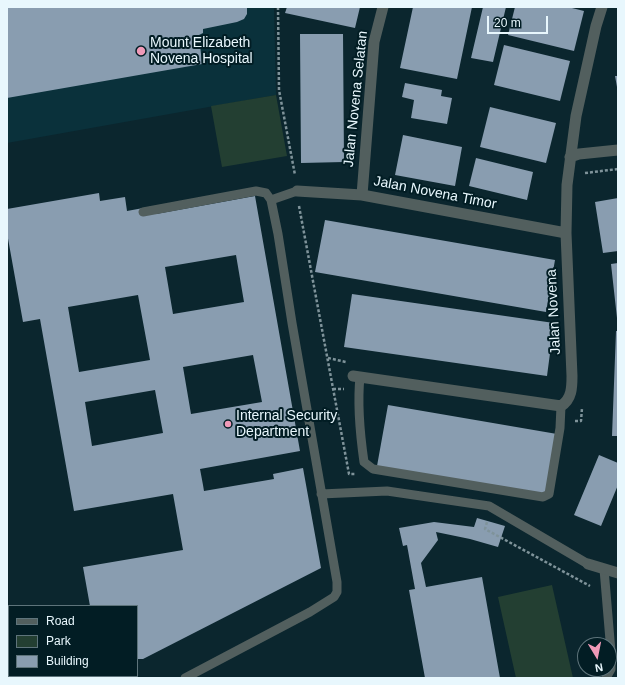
<!DOCTYPE html>
<html>
<head>
<meta charset="utf-8">
<style>
	body { margin:0 }
	#map { position:relative; width:625px; height:685px; overflow:hidden; background:#0b262e; font-family:Arial,sans-serif }
	canvas { display:block }
	.frame { position:absolute; inset:0; border:8px solid #e8f7fd; pointer-events:none }
	.legend { position:absolute; left:8px; top:605px; width:130px; height:72px; box-sizing:border-box; background:#021d24; border:1px solid #5e747b; margin:0; padding:5px 7px; list-style:none; font-size:12px; color:#e8f7fd }
	.legend li { display:flex; align-items:center; gap:8px; height:20px }
	.legend b { width:20px; border:1px solid #5e747b }
	.north { position:absolute; left:577px; top:637px; width:40px; height:40px; box-sizing:border-box; background:#021d24; border:1px solid #5e747b; border-radius:50%; rotate:170deg; font-size:11px; font-weight:700; line-height:16px; text-align:center; color:#e8f7fd }
	.north::after { content:''; display:block; margin:auto; width:14px; height:18px; background:#ef9ab8; clip-path:polygon(50% 0,100% 100%,50% 72%,0 100%) }
	.scale { position:absolute; left:487px; top:16px; width:61px; height:18px; box-sizing:border-box; border:2px solid #e8f7fd; border-top:0; padding-left:5px; font-size:12px; line-height:14px; white-space:nowrap; color:#e8f7fd; -webkit-text-stroke:3px #021d24; paint-order:stroke }
</style>
</head>
<body>
<div id="map">
<canvas width="625" height="685"></canvas>
<div class="frame"></div>
<ul class="legend">
<li><b style="height:5px;background:#525f5e"></b>Road</li>
<li><b style="height:11px;background:#233f32"></b>Park</li>
<li><b style="height:11px;background:#899db0"></b>Building</li>
</ul>
<div class="north">N</div>
<div class="scale">20 m</div>
</div>
<script>
const g = document.querySelector('canvas').getContext('2d');
g.lineJoin = 'round';
function fillPath(path, color) { g.fillStyle = color; g.fill(path, 'evenodd'); }
function trace(path, color, width, dash) { g.strokeStyle = color; g.lineWidth = width; g.lineCap = dash ? 'butt' : 'round'; g.setLineDash(dash || []); g.stroke(path); }
function label(font, color, halo, rows, align = 'center') {
  g.font = font + ' Arial,sans-serif'; g.lineWidth = 4; g.setLineDash([]); g.textBaseline = 'middle'; g.strokeStyle = halo; g.fillStyle = color; for (const [text, x, y, turn = 0] of rows) {
    g.save(); g.translate(x, y); g.rotate((+turn || 0) * Math.PI / 180); g.textAlign = isNaN(turn) ? turn : align; if (halo) g.strokeText(text, 0, 0); g.fillText(text, 0, 0); g.restore();
  }
}
const built = new Path2D(`
	M7 7H274L276 95 7 143Z`);
const green = new Path2D(`
	M276 95 287 156 222 167 211 106Z
	M552 585 573 678H516L498 597Z`);
const building = new Path2D(`
	M7 7H247V14L244 19 237 22 203 29V33L199 35 202 64 7 98Z
	M287 7H360L355 28 285 13Z
	M413 7H472L457 79 400 68Z
	M483 7H506L493 62 471 58Z
	M515 7H568L584 11 574 51 508 35Z
	M300 34H343L344 162 301 163Z
	M504 45 570 61 560 101 494 85Z
	M615 76H618V87H617Z
	M405 83 442 90 441 96 452 98 447 124 411 118 414 100 402 97Z
	M490 107 556 123 546 163 480 147Z
	M403 135 462 147 455 186 395 175Z
	M476 158 533 172 527 200 469 186Z
	M99 193 100 201 125 197 127 211 154 206 156 214 255 196 300 451 200 469 203 485 204 491 274 479 273 474 303 468 321 568 143 659H137V606H90L83 567 183 550 173 494 74 511 40 319 23 322 7 233V209ZM236 255 244 302 173 314 165 267ZM138 295 150 360 79 372 68 307ZM253 355 262 402 191 414 183 367ZM155 390 163 433 92 446 85 402Z
	M618 198V251L603 253 595 202Z
	M325 220 555 260 546 312 315 272Z
	M618 263V318H617L611 264Z
	M352 294 554 323 547 376 344 347Z
	M616 331H618V436H612Z
	M388 405 557 434 547 495 377 466Z
	M599 455 618 463V485L601 526 574 515Z
	M477 518 505 526 498 547 470 539 436 532 438 540 421 563 426 587 482 577 500 678H425L409 590 415 589 407 545 403 546 399 528 434 522 474 527Z
	M7 625 9 632V676H16L17 678H7Z`);
const path = new Path2D(`
	M278 7 279 90 295 175
	M585 173 618 169
	M299 206 349 474H355
	M328 358 346 362
	M333 389H344
	M575 421H581L582 408
	M487 522 485 529 590 586`);
const service = new Path2D(`
	M271 200 297 191
	M143 212 256 191 266 193 271 200 278 234 292 323 337 582V592L334 597 310 612 185 678
	M360 377C357 406 360 434 364 462L373 469 543 497 549 494 560 428 561 406
	M321 494 387 491 489 506 588 564
	M604 569 611 652V669L606 678`);
const minor = new Path2D(`
	M570 157 579 154 618 150
	M297 191 362 195 566 233
	M362 195 374 42 383 7
	M353 376 561 406C572 399 572 387 572 376L566 233 567 185 576 116 596 26 602 7
	M588 564 618 573`);
const markers = [
	[141,51,5,"#ef9ab8"],
	[228,424,4,"#ef9ab8"]
];
const poiNames = [
	["Mount Elizabeth",150,43],
	["Novena Hospital",150,59],
	["Internal Security",236,416],
	["Department",236,432]
];
const streetNames = [
	["Jalan Novena Selatan",356,99,-84],
	["Jalan Novena Timor",435,193,11],
	["Jalan Novena",554,312,-93]
];
fillPath(built, '#0a313b');
fillPath(green, '#233f32');
fillPath(building, '#899db0');
trace(path, '#7f939a', 2.5, [3, 2]);
trace(service, '#525f5e', 9);
trace(minor, '#525f5e', 11);
for (const [x, y, r, color] of markers) { const dot = new Path2D(); dot.arc(x, y, r, 0, 2 * Math.PI); g.fillStyle = color; g.fill(dot); trace(dot, '#021d24', 1.5); }
label('14px', '#e8f7fd', '#021d24', poiNames, 'left');
label('14px', '#e8f7fd', '#021d24', streetNames);
</script>
</body>
</html>
